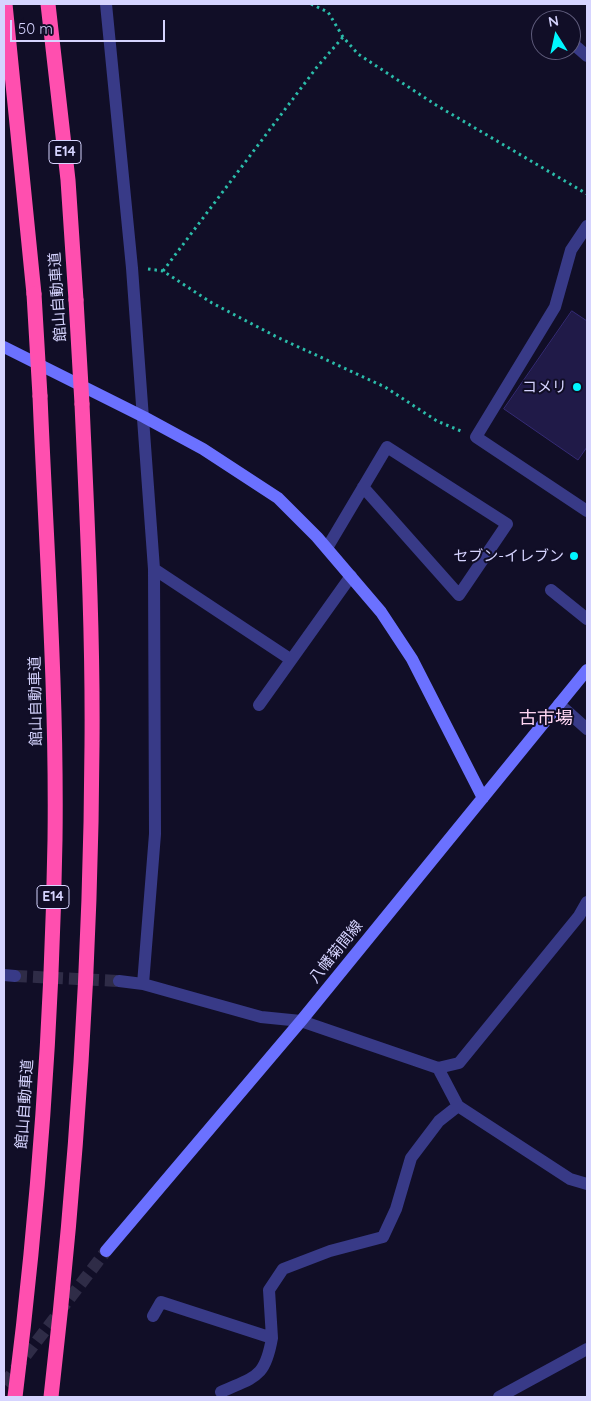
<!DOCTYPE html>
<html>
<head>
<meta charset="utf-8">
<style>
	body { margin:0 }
	#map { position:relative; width:591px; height:1401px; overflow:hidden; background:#110e27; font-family:Quicksand,sans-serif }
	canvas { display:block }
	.frame { position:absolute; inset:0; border:5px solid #d6d4ff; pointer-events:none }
	.north { position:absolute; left:531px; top:10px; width:50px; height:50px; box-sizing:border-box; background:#110e27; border:1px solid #605d7d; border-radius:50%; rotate:350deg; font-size:14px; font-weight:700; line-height:20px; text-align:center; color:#d6d4ff }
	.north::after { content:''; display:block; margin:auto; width:18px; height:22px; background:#00f6ff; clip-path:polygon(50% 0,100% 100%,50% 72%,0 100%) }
	.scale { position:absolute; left:10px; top:20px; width:155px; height:22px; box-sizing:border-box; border:2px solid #d6d4ff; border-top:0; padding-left:6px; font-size:15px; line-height:18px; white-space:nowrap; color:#d6d4ff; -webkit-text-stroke:4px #110e27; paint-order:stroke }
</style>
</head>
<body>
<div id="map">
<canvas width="591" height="1401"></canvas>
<div class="frame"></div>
<div class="north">N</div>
<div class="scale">50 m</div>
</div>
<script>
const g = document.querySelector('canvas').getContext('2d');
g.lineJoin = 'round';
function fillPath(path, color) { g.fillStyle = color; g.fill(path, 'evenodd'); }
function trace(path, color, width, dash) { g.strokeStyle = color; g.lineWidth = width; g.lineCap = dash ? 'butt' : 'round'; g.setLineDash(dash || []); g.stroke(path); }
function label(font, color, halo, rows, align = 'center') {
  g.font = font + ' Quicksand,"Noto Sans JP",sans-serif'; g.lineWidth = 4; g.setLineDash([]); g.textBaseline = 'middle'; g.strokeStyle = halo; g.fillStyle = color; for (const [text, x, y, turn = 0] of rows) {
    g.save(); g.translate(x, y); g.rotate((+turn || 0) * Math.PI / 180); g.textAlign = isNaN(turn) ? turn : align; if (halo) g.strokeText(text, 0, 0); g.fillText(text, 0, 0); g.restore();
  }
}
const building = new Path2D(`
	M572 311 587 321V447L578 460 504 409Z`);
const streetTunnel = new Path2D(`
	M15 976 119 981`);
const secondaryTunnel = new Path2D(`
	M4 1384 106 1251`);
const path = new Path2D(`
	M311 4 328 12 343 37 358 54 436 105 587 194
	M148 269 163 271 212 303 277 337 385 387 437 421 461 431
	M163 271 317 67 343 37`);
const lane = new Path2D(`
	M551 590 587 619`);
const street = new Path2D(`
	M106 4 132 268 154 569 155 834 143 984
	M571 42 587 56
	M587 226 571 250 555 307 476 437 587 511
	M327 548 387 447 507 524 459 595 363 487
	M154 569 290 659
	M559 704 587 729
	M259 705 351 576
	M4 975 15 976
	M119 981 143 984 261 1017 301 1021 438 1068 459 1063 579 916 587 902
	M438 1068 458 1106 570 1179 587 1184
	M153 1316 161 1302 272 1338 269 1290 283 1269 330 1251 383 1237 396 1209 411 1158 439 1121 458 1106
	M221 1392C256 1376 265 1378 272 1338
	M499 1397 587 1349`);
const secondary = new Path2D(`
	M4 347 144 417 203 449 278 498 317 537 381 612 412 659 483 798
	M106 1251 301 1021 587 670`);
const highway = new Path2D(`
	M5 4 34 294
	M48 4 68 180 76 300
	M15 1397C38 1213 52 1026 55 840 57 691 46 544 40 396
	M51 1397C76 1180 91 962 92 744 93 630 87 517 82 404`);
const highwayBridge = new Path2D(`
	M34 294 40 396
	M76 300 82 404`);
const markers = [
	[577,387,5,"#00f6ff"],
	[574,556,5,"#00f6ff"]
];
const shields = [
	[65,152,32],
	[53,897,32]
];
const shieldNames = [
	["E14",65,152],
	["E14",53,897]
];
const streetNames = [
	["館山自動車道",58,297,-94],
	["館山自動車道",36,701,-91],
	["八幡菊間線",336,952,-51],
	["館山自動車道",25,1104,-86]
];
const poiNames = [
	["コメリ",567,387],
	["セブン-イレブン",564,556]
];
const quarterNames = [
	["古市場",546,719]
];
fillPath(building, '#201a48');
trace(building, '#352b75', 1);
trace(streetTunnel, '#2f2c47', 12, [12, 6]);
trace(secondaryTunnel, '#2f2c47', 12, [12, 6]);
trace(path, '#2bbcaa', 3, [2.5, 4]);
trace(lane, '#383a87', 12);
trace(street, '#383a87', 12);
trace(secondary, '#6b71ff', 12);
trace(highway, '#ff4faf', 15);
trace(highwayBridge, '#ff4faf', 15);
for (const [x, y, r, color] of markers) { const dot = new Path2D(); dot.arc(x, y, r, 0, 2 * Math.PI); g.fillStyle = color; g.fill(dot); trace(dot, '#110e27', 2); }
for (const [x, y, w] of shields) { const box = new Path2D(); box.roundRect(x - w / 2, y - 11.5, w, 23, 4); g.fillStyle = '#110e27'; g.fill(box); trace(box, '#d6d4ff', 1); }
label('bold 14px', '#d6d4ff', null, shieldNames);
label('15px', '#d6d4ff', '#110e27', streetNames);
label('15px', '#d6d4ff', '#110e27', poiNames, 'right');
label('18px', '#ffd6f3', '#110e27', quarterNames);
</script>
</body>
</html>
